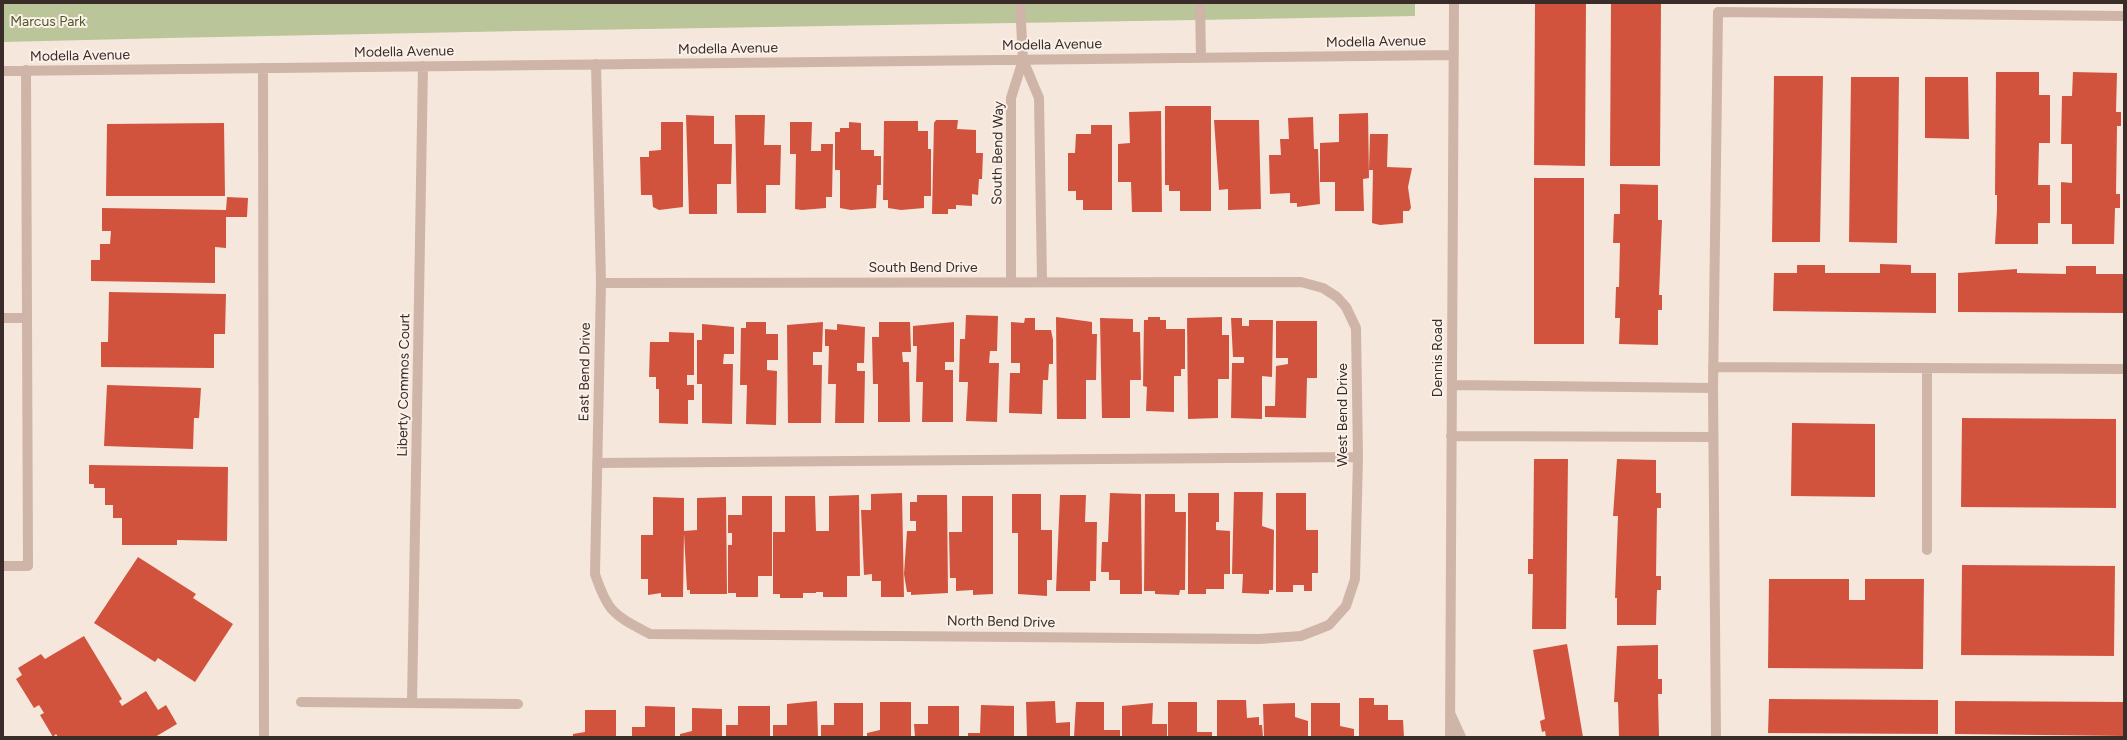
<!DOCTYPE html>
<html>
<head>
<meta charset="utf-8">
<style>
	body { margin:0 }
	#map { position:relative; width:2127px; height:740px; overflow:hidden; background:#f5e7dc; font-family:Figtree,sans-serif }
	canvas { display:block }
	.frame { position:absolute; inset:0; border:4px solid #3a2c28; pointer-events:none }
</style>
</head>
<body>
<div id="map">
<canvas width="2127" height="740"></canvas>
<div class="frame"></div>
</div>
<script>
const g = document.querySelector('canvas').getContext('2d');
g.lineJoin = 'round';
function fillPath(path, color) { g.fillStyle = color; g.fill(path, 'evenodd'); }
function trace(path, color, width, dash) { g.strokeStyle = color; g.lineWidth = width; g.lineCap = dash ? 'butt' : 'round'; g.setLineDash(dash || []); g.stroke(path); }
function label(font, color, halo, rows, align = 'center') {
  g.font = font + ' Figtree,sans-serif'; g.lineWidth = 4; g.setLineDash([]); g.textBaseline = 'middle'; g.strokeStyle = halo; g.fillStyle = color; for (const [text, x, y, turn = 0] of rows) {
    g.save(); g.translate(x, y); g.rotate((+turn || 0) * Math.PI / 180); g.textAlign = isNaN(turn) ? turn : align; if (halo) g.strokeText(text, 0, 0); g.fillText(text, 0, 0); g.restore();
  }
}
const green = new Path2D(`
	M3 3H1415V16C945 25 474 30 3 42Z`);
const building = new Path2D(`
	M1535 3H1586L1585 166 1534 165Z
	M1611 3H1661L1660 166H1610Z
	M1996 72H2039V95H2050V143H2039L2038 185H2050V223H2038V244H1995L1997 210V195H1995Z
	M2073 72 2117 73 2116 112H2121V126H2117L2116 194H2120V208H2115L2114 244H2072V224H2061V182L2072 183V144H2061L2062 96H2072Z
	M1774 76H1823L1820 242H1772Z
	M1851 77H1899L1897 243 1849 242Z
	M1925 77H1968L1969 139 1925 138Z
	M1165 106H1211V211H1180V191H1169V185H1165Z
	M1161 111 1162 212H1132L1131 182H1118V144L1130 143 1129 112Z
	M1368 113 1369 178 1363 179 1364 211H1335V182H1320V143L1339 142V114Z
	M686 115 714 116V144H732L731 184H717V214H689Z
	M735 115H765L764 145H781L780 185H766V213H737Z
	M1313 117 1314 149H1318L1320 204 1297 207V203H1290V193L1270 194 1269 155H1281L1280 139H1289L1288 118Z
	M936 120H958L957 129 976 130V153H983L982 179H979L978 195 972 194V206L956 205V209H948V214H932L934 123Z
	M1214 120H1259L1261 209 1228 210V189L1219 190Z
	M884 121H918V131H928V149H931V196H924V208L901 210 888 208V200H883Z
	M661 122H683V207L659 210 653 207 652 195H641L640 157H649V151L661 150Z
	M790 122H812L811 151H821V144H833L832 197H826V208L802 210 795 209 796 154H790Z
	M849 122 861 123V150H874V156H881V185H877L876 208 851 210 840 208V170H835V132H840V128H849Z
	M224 123 225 196H106L107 124Z
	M1091 125H1112V210H1083V200H1076V191H1068V153H1075L1076 134H1091Z
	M1370 134H1388L1387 167 1412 168 1408 187 1411 208 1409 211H1403V223L1380 225 1372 223 1373 170H1369Z
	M1534 178H1584V344H1534Z
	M1620 184 1658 185V220H1662L1659 295H1662V310H1658V345L1619 344 1620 318H1615L1616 287H1619L1620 243H1613L1614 214H1620Z
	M227 197 248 198 247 217H226V248L215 247V283L91 281V260H100V244H110L111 231H102V208L226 210Z
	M1880 264 1911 265V273H1936V313L1773 311 1774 273H1797V265H1825V273H1880Z
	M2066 266H2096V274H2124V313L1958 312V273L2017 269V273L2066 274Z
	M109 292 226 294 225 334H214V368L101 367V342H108Z
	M966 315 998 316 997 351H990L989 363H999L997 422 966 421 968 382H959L960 339H965Z
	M1056 317 1092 322V334H1097L1096 380H1086V419H1057Z
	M1148 317H1160V320H1166V329H1185V369H1181V376H1174V412L1146 411 1147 387 1143 386 1144 320H1148Z
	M1222 317V335H1229V379H1218V418L1188 419 1187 318Z
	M1025 318H1035V330H1051L1053 340V364H1049L1048 380H1043L1042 414 1009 413 1010 373H1020V363H1011V322L1024 323Z
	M1100 318 1133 319V332H1140L1141 380H1130V418H1102Z
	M1231 318H1242V326H1249V320H1273L1272 377 1262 376V419L1231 418 1232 363H1244V357H1233Z
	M1276 321H1317V378H1307L1306 418 1265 417V406H1275L1276 366 1288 364V358H1276Z
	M746 322H766V334H778V360H767V370L777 371 776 425 746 424 747 385H740L741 328H746Z
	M823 322 822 352H813V365H822L821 423H788L787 325Z
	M879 322H910L911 352H902L903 362H909L910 422H878V384H873L872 337H879Z
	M954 322V362H945V370H953V422H922L923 382H916L917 346H913V326Z
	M702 324 734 327V354H724L723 364H733L732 424 702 423V384H697V340H702Z
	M837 324 865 327 864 363H857V371H865L864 423H835L836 384H828L829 346H825V329L837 330Z
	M669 332 694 333V375H687V385H694V400H688V424L659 423V389H656V377H649L650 342H669Z
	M107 385 201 388 199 418H194L193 449 104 446Z
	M1962 418 2116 419V508L1961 507Z
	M1792 423 1875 424V497L1791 496Z
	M1534 459H1568L1566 629H1532L1533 574H1528V559H1533Z
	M1617 459 1656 460V493H1661V508H1657L1656 576H1661V590H1657L1656 625H1617V598H1615L1618 516H1613Z
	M89 465 228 467 227 541 177 540V545H122V518H113V505H105V488H94V484H89Z
	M1234 492H1263L1262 526 1274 530 1273 590H1269V594L1242 593 1243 574H1232Z
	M902 493 904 597H881V581H872V574L864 575 861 510H871V494Z
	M1110 493 1141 494 1142 594H1120V580H1109V572H1101L1102 542H1108Z
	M1188 493H1219V522H1216V530L1230 531V574H1224V589H1206V594H1188Z
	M1276 493H1306V530H1318V573H1312V591H1304V585H1293V592H1276Z
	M1012 494H1041V530H1052V580H1047V596L1018 594V533H1012Z
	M1145 494H1175V512H1186L1185 590H1180L1179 595 1155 594V591H1144Z
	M859 495 860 576H847V597H823V592H816V593H803V598H780V594H773V532H785V496H815L816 531H829V496Z
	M917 495H947L948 593 911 595V592H907L904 574 907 531H916V521H910V502H917Z
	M1060 495H1086L1085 522H1097L1096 581H1090V591H1056Z
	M742 496H772V576H758V597H736V593H728V545H732V533H728V515H742Z
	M962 496H993V594L973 595V590L956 591V578H950L949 532H962Z
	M653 497 684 498V531L697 530V498L726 497 727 594H690V590H687L684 533 683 597H661V593L648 595V579H641V535H653Z
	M138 557 196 594 193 598 233 624 195 682 158 658 155 662 94 623Z
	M1962 565 2115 566 2114 656 1961 655Z
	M1769 579H1849V600H1865V579H1924L1923 669 1768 668Z
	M84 636 122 699 119 701 122 706 146 691 158 710 166 705 177 724 155 737H58L56 734 53 737 40 715 44 713 39 705 34 708 16 679 22 675 18 668 41 654 45 659Z
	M1567 644 1583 737H1546L1545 731 1542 732 1540 721 1545 719 1533 650Z
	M1658 645V679H1662V694H1658L1659 737H1619L1618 702H1614L1617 646Z
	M1359 698H1374V705H1388V720H1403L1404 737H1359Z
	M1769 699 1938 700V734L1768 733Z
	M1217 700H1246L1247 718 1259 717V725H1262L1263 737H1217Z
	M817 701 818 737H773V725H787V704Z
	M1055 701 1056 723 1070 722V737H1027L1026 702Z
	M1955 701 2124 702V736L1955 734Z
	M880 702H911V737H867V733L880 730Z
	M1076 702H1104V730H1120V737H1074Z
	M1168 702H1197V732H1212V737H1168Z
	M834 703H863V737H821V725H834Z
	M1153 703 1152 724H1167V737H1122V706Z
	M1295 703V717L1308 721V737H1264L1263 704Z
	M1311 703H1340V726L1354 729V737H1311Z
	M981 705 1014 706V737H968V733H980Z
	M645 706 675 707V737H632V727H645Z
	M738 706H770V737H726V725H738Z
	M928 706H959V737H915L914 724H928Z
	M692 708 722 709V737H680V734L692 731Z
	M585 710H616V737H573V734L585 732Z`);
const minor = new Path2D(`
	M1020 3 1023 60 1039 98 1042 281
	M1200 3 1201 57
	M596 64 601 283 595 574C608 613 614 615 650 634L1259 639 1301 636 1329 625 1346 606 1355 579 1358 457 1356 328 1346 307 1337 297 1323 288 1301 282 601 283
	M263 68 264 737
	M3 71 1454 55
	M1011 281V98L1023 60
	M3 318H27
	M1713 367 2124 369
	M1452 385 1713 388
	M1451 436 1713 437
	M597 463 1358 457
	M1927 550V368
	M3 566H28L26 70
	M301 702 518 704
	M412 703 423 66
	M1451 715 1461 737
	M1450 737 1454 3
	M1716 737 1713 388 1718 12 2124 16`);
const parkNames = [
	["Marcus Park",48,22]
];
const streetNames = [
	["Modella Avenue",1376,42,-1],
	["Modella Avenue",1052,45,-1],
	["Modella Avenue",728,49,-1],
	["Modella Avenue",404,52,-1],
	["Modella Avenue",80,56,-1],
	["South Bend Way",998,153,-89],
	["South Bend Drive",923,268],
	["Dennis Road",1438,358,-90],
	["East Bend Drive",585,372,-89],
	["Liberty Commos Court",404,385,-89],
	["West Bend Drive",1343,415,-90],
	["North Bend Drive",1001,622,1]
];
fillPath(green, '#bbc59a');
fillPath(building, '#d2533d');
trace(minor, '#ceb5a7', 10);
label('14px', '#4d5b29', '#fbf1e9', parkNames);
label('14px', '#3a2c28', '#fbf1e9', streetNames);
</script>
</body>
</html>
